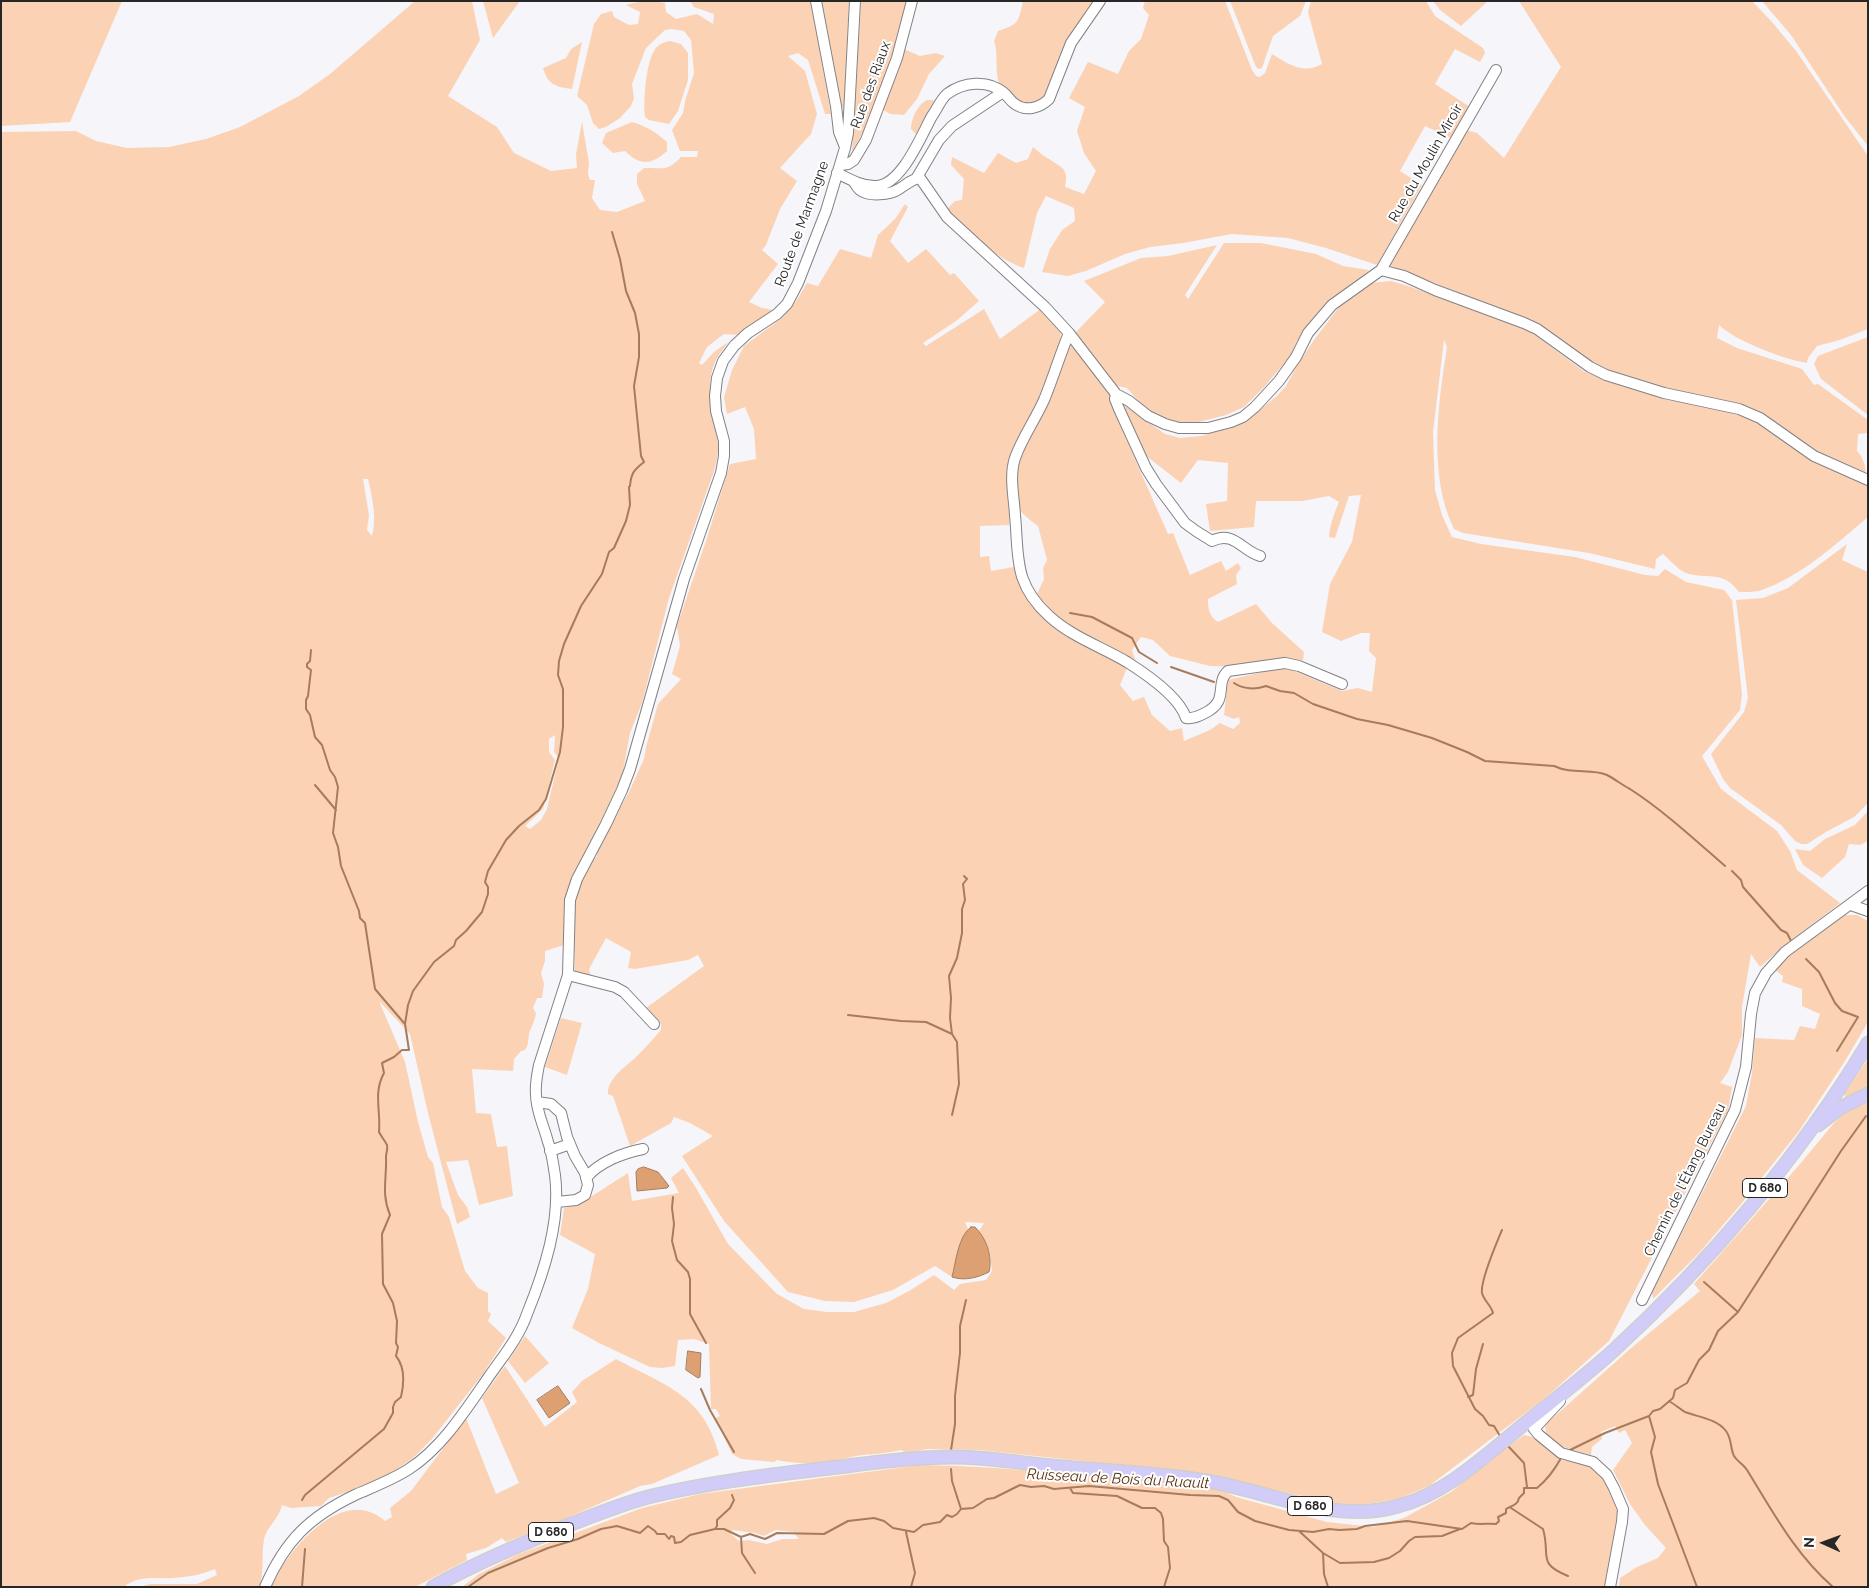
<!DOCTYPE html>
<html>
<head>
<meta charset="utf-8">
<style>
	body { margin:0 }
	#map { position:relative; width:1869px; height:1588px; overflow:hidden; background:#f6f5f9; font-family:Raleway,sans-serif }
	canvas { display:block }
	.frame { position:absolute; inset:0; border:2px solid #272728; pointer-events:none }
	.north { position:absolute; left:1799px; top:1518px; width:50px; height:50px; -webkit-text-stroke:4px #fff; paint-order:stroke; rotate:272deg; font-size:14px; font-weight:700; line-height:20px; text-align:center; color:#272728 }
	.north::after { content:''; display:block; margin:auto; width:18px; height:22px; background:#272728; clip-path:polygon(50% 0,100% 100%,50% 72%,0 100%) }
</style>
</head>
<body>
<div id="map">
<canvas width="1869" height="1588"></canvas>
<div class="frame"></div>
<div class="north">N</div>
</div>
<script>
const g = document.querySelector('canvas').getContext('2d');
g.lineJoin = 'round';
function fillPath(path, color) { g.fillStyle = color; g.fill(path, 'evenodd'); }
function trace(path, color, width, dash) { g.strokeStyle = color; g.lineWidth = width; g.lineCap = dash ? 'butt' : 'round'; g.setLineDash(dash || []); g.stroke(path); }
function label(font, color, halo, rows, align = 'center') {
  g.font = font + ' Raleway,sans-serif'; g.lineWidth = 4; g.setLineDash([]); g.textBaseline = 'middle'; g.strokeStyle = halo; g.fillStyle = color; for (const [text, x, y, turn = 0] of rows) {
    g.save(); g.translate(x, y); g.rotate((+turn || 0) * Math.PI / 180); g.textAlign = isNaN(turn) ? turn : align; if (halo) g.strokeText(text, 0, 0); g.fillText(text, 0, 0); g.restore();
  }
}
const green = new Path2D(`
	M1 1H122L70 122 1 126Z
	M415 1H472L480 40 448 96 497 127 514 153 551 171 577 168 576 154 582 122 589 163 588 174 590 180H595L592 198 600 210 617 212 645 201 637 184V174L644 168C663 167 666 173 681 157H697L698 151H680L672 130 683 113 685 101 694 73 691 40 684 31 671 29 665 30 646 48 632 84 634 98 631 106 620 118 606 127 599 129 593 123 587 105 577 96 594 24 601 14 612 11 614 17 629 25 638 24 640 12 626 5C638 1 653 0 665 3L666 12 676 19 697 14 713 24 714 14 694 7 690 1H811L831 114H825L808 60 798 53 788 56 805 71 817 114 811 134 780 168 797 181 780 209 766 245 762 250 778 264 749 302 762 308 773 310C763 320 749 325 738 335L724 334 707 347 699 363 702 365 714 352 728 342C724 349 718 355 715 362 703 389 716 417 718 444 719 453 716 462 714 471L669 598 642 703 630 733 623 771 611 801 569 884 565 907 564 945 545 951V961L541 973 544 984 542 998H537L533 1008 536 1013C535 1021 531 1027 529 1034 528 1040 529 1044 525 1050L521 1051 514 1059 513 1071 472 1069 476 1113 491 1114 497 1147 507 1146 513 1196 479 1205 468 1160 446 1162 458 1195 467 1207 470 1217 457 1224 428 1113 410 1034 379 1001 405 1062 418 1122 428 1157 433 1163 442 1207 449 1217 465 1271 478 1288 488 1293V1311L491 1314 488 1321 506 1338 483 1374 431 1440 412 1459 394 1471 368 1485 329 1498 321 1506 291 1508 282 1505C279 1519 267 1526 264 1539 261 1556 265 1571 259 1587H140L150 1584H197L217 1575 215 1569C201 1575 187 1577 173 1578 156 1579 137 1575 124 1587H1V132L76 131 96 141 127 148 169 147 206 139 240 127 299 96 330 74ZM363 479H368C372 497 377 517 372 536L367 530 369 515ZM555 735 554 752 559 758 547 809 541 820 530 829 525 826 543 809 555 760 549 752V739Z
	M483 1H520L493 38Z
	M820 1H849L844 107 839 106Z
	M861 1H910C896 53 879 106 852 152Z
	M1023 1H1095L1065 44 1047 96 1037 104H1022C1016 99 1005 92 1000 85 994 74 999 54 994 41L998 31C1019 24 1018 23 1023 1Z
	M1145 1H1225L1252 70 1256 76 1260 77 1265 73 1272 54C1288 64 1304 75 1322 64L1308 12 1311 1H1426L1435 16 1483 48 1485 53 1480 62 1455 49 1435 84 1470 107 1451 138 1425 126 1400 171 1422 185 1377 265 1326 248 1288 238 1232 234 1183 243 1150 247 1125 254 1086 271 1068 276 1042 272 1050 249 1062 230 1075 221 1074 208 1046 196 1037 213 1024 268C994 258 969 231 946 210L955 201 962 200 964 179 951 165 952 157 984 173 998 153 1016 163 1028 159 1033 147C1038 151 1043 156 1049 159 1062 168 1069 168 1065 187L1084 194 1096 171 1084 153 1077 131 1085 107 1069 98 1088 62 1118 74 1129 51 1141 39 1149 15 1143 8Z
	M1230 1H1306L1300 16 1273 36 1262 68 1259 69 1256 67Z
	M1433 1H1488L1461 26 1440 10Z
	M1519 1H1752L1772 22 1796 51 1868 156V329L1840 340 1817 346 1808 358 1807 363C1784 359 1735 341 1719 325L1717 338 1737 348 1802 369 1814 385 1818 384 1868 420V433L1858 434 1857 451C1863 456 1867 469 1865 476L1814 451 1797 437 1750 410 1700 395 1668 390 1602 369 1574 353 1565 342 1533 322 1389 265 1466 130 1477 133 1504 158 1561 67Z
	M1762 1H1868V146L1845 117 1791 35Z
	M670 41 681 44 688 53V80L678 111 669 124 649 120 645 117C643 103 646 63 654 51 657 45 663 42 670 41Z
	M582 42 572 89C556 87 548 85 543 68L566 58 571 49Z
	M904 49 920 56 936 53 945 56 929 74 917 99 904 115 890 114 882 109 898 71Z
	M927 100H934L917 135 911 129C911 119 917 105 927 100Z
	M632 122C646 126 656 132 667 142V151C652 165 640 166 625 151L613 153 602 143 606 133Z
	M905 204 908 207 890 241 908 263 926 249 950 275 954 273 979 301 956 321 923 343 926 346 984 309 1000 339 1042 308 1061 330 1060 342 1044 388 1013 455 1009 525 980 526V557L989 556 991 571 1014 567C1019 581 1023 597 1034 608 1056 632 1100 646 1127 668L1120 685 1133 701 1144 697 1152 715 1170 731 1182 728 1184 741 1210 730 1220 723 1233 729 1240 723 1239 717 1234 719 1224 715 1228 680 1281 668 1292 670 1342 691 1358 688 1372 692 1376 658 1369 651 1370 633H1361L1341 641 1322 632 1330 584 1352 542 1361 495 1349 496 1335 538 1329 537C1330 524 1334 514 1339 502L1329 496 1302 501H1256L1254 527 1210 531 1206 504 1227 501 1228 463 1198 460 1181 483 1145 455 1122 404 1165 434 1180 438 1201 436 1230 428 1251 417 1277 396 1286 386 1298 364 1314 340 1339 307 1360 289 1371 283 1391 281 1411 287 1528 330 1585 372 1668 400 1708 406 1759 422 1818 464 1868 486V517C1836 544 1803 575 1762 590 1756 592 1747 592 1739 592 1724 571 1710 579 1689 574 1680 572 1670 560 1663 554L1656 559 1655 569 1589 553 1463 533 1454 529C1428 476 1438 404 1447 347L1444 340 1433 432 1435 490 1442 515 1452 537 1481 544 1575 557 1645 575 1658 576 1665 569 1686 582 1724 590 1732 600 1742 694 1740 710 1702 756 1721 789 1777 831 1790 851 1797 870 1840 903 1778 951 1760 967 1751 954 1742 1007V1035L1728 1072 1720 1083 1732 1087 1728 1110 1609 1341 1545 1398 1429 1486 1400 1498 1381 1502 1359 1505 1340 1504 1193 1473 980 1450 927 1449 907 1453 901 1450C888 1453 876 1454 862 1455 853 1456 844 1459 835 1461 816 1464 796 1464 777 1460L774 1462 741 1459 732 1454 715 1418 720 1416 716 1409H711L709 1344 694 1339 678 1340 675 1366 662 1368 650 1367 599 1343 572 1328 588 1289 595 1254 560 1235 564 1208 578 1205 628 1173 632 1201 679 1193 671 1178 683 1168 696 1188 728 1244 777 1294 804 1309 827 1312H854L886 1303 909 1291 934 1275 954 1290 960 1284 986 1280 992 1271 990 1253 979 1231 984 1223 965 1222 968 1229 961 1240 952 1277 935 1266 893 1290 854 1302 825 1301 788 1292 724 1221 682 1156 713 1136 690 1123 674 1117 671 1123 630 1146 613 1096 608 1094C607 1077 629 1065 639 1054 647 1046 654 1038 661 1030V1024L646 1008 704 966 698 955 688 960 635 969 628 968 631 952 606 938 589 969 591 977 575 973 574 915 576 895 586 867 597 856V848L629 792 644 759 646 747 658 704 681 679 672 674 680 646 677 626 707 538 730 464 756 459 754 429 745 407 727 414 724 397 732 370 744 346 782 318 797 300 807 283 818 286 840 249 871 258 878 235 895 219Z
	M1224 243H1261L1316 254 1343 266 1369 270 1361 278 1321 309 1296 342 1291 355 1265 386 1244 407 1226 415 1199 422 1180 423 1160 416 1144 407 1127 388 1117 386 1100 368 1074 334 1105 302 1084 281 1141 258 1168 256 1217 245 1185 295 1188 299Z
	M1868 337V415L1821 379 1814 364 1818 356Z
	M1070 345 1083 358 1111 396 1115 414 1168 534 1173 533 1190 575 1221 561 1226 571 1238 563 1241 568 1236 575 1237 584 1208 599C1208 609 1209 616 1218 622L1256 604 1272 623 1304 652 1303 660H1284L1244 667 1210 666 1170 656 1153 640 1141 637 1132 650 1137 666C1099 644 1064 629 1037 594L1044 579 1043 568 1047 560 1038 526C1031 521 1019 512 1017 504 1007 474 1028 446 1039 420 1049 397 1057 374 1066 351Z
	M1847 544 1842 560 1868 572V803L1854 817 1826 832 1807 844H1801L1795 841 1781 825 1730 788 1723 779 1711 754 1744 712 1748 698 1736 600 1763 598 1788 588Z
	M1868 811V841L1860 845 1849 844 1845 857 1822 878 1803 865 1795 849 1810 851 1825 839 1855 825Z
	M1845 915H1857L1868 921V1022L1845 1061 1799 1131 1741 1204 1699 1253 1653 1299 1652 1292 1746 1106 1752 1073 1755 1038 1794 1040 1800 1026 1815 1029 1820 1014 1802 1006V989L1782 982 1783 976 1776 971 1787 956Z
	M561 1018 582 1023 567 1075 545 1067Z
	M1868 1059V1089L1846 1098 1844 1094Z
	M1868 1103V1587H1619L1620 1578 1637 1567 1658 1558 1666 1548 1645 1525 1630 1504 1613 1470 1632 1443 1625 1430 1619 1433 1615 1426 1601 1432 1602 1439 1592 1447 1591 1455 1563 1447 1546 1435 1545 1425 1630 1349 1700 1291 1694 1284 1800 1164 1834 1123 1845 1113Z
	M525 1336 549 1363 525 1383 508 1361Z
	M616 1359C666 1386 704 1395 719 1455L652 1484 640 1486 553 1524 506 1542 502 1538 486 1548 466 1554 467 1560 415 1587H271C287 1551 342 1483 385 1521L392 1517 390 1508 411 1491 466 1418 496 1494 519 1483 482 1398 505 1366 545 1427 577 1402 572 1392 582 1381Z
	M1524 1435 1533 1437 1561 1460 1589 1465 1608 1482 1618 1508V1521L1606 1587H462L479 1574 519 1554 642 1508 700 1494 920 1465C1021 1466 1121 1480 1221 1490L1236 1497 1327 1522 1373 1527 1404 1518 1451 1492 1498 1454ZM732 1530 755 1533 764 1536 776 1530 793 1532 799 1539H782L767 1544 749 1540 739 1541 731 1534Z`);
const water = new Path2D(`
	M644 1167 658 1172 669 1186 667 1188 637 1191 636 1172 638 1169Z
	M971 1227H975C986 1238 993 1256 989 1272 977 1278 964 1281 952 1277 956 1262 958 1236 971 1227Z
	M688 1351 701 1353 700 1377 698 1378 686 1370Z
	M558 1386 570 1403 549 1418 537 1400Z`);
const stream = new Path2D(`
	M1070 613 1092 617 1132 638 1139 652 1157 663
	M311 650 310 661 307 664V667L311 670 308 696 306 700V709L310 715 315 737 322 745 330 770 335 777 338 787 333 833 338 847 341 866 359 911 360 918 365 923 375 989 404 1023
	M1171 667 1214 682
	M1234 683C1243 689 1256 690 1266 686L1280 691 1294 693 1313 704 1357 719 1388 725 1432 738 1467 752 1485 761 1554 766C1573 775 1590 768 1607 775 1615 779 1622 785 1630 789 1664 811 1694 839 1725 866
	M315 785 336 810
	M1732 871 1741 880 1743 887 1781 930 1787 933 1792 943
	M1806 959 1819 972 1835 1003 1842 1011 1858 1017 1837 1051
	M848 1015 901 1021 926 1022 952 1034 957 1042 959 1084 952 1115
	M952 1034 950 1018 951 998 949 976 957 958 962 933V909L965 900 963 884 967 879 964 876
	M673 1197 672 1208 674 1224 672 1241 677 1260 688 1272 690 1279V1314L706 1343
	M1704 1282 1738 1312
	M701 1389 710 1410 734 1452
	M1468 1397 1473 1395 1476 1369 1483 1344
	M1669 1401C1674 1404 1680 1409 1685 1412 1698 1417 1717 1419 1726 1431 1732 1439 1730 1448 1734 1456 1737 1461 1744 1465 1747 1470 1773 1512 1795 1554 1833 1587
	M1649 1416 1655 1437 1651 1452 1658 1484 1697 1587
	M1500 1436 1494 1426 1489 1425 1483 1416 1475 1409 1453 1366 1452 1353 1458 1338 1493 1313C1491 1305 1484 1301 1482 1293 1480 1281 1497 1242 1502 1230
	M1508 1446 1524 1463 1527 1487
	M951 1450 955 1424V1396L960 1353V1326L966 1300
	M1568 1451 1605 1433 1649 1416 1653 1411 1660 1409 1673 1398 1675 1390 1687 1383 1699 1360 1709 1350 1718 1331 1738 1312 1841 1151 1866 1116
	M951 1469 952 1481 961 1509
	M1070 1488 1073 1493 1117 1496 1142 1508H1155L1161 1513 1163 1519 1164 1541 1168 1547 1170 1568 1164 1587
	M302 1500 305 1495 384 1429 393 1413V1407L395 1402 401 1397C404 1384 405 1367 396 1356L398 1347 396 1343 397 1321 393 1303 383 1284 382 1234 390 1215C381 1194 387 1178 386 1157 386 1153 388 1149 387 1145 385 1141 381 1136 379 1132 381 1111 373 1093 384 1073L382 1063 394 1057 402 1050H409L405 1024 408 1005 413 991 434 962 454 946 456 940 466 931 482 912 488 894V887L485 882 488 871 506 840 519 826 539 810 546 799 560 752 563 727V689L558 675 559 661 564 644 581 606 602 574 609 552 614 548 626 521 630 505 629 487 630 486C631 473 634 470 644 462L641 456 634 386 639 357V334L635 313 626 291 620 259 612 232
	M1511 1508 1543 1529C1551 1556 1536 1563 1568 1576
	M715 1529 717 1526V1520L730 1508 734 1500 732 1495
	M1299 1531 1323 1553 1324 1574 1328 1587
	M906 1532 915 1573 911 1587
	M741 1537 742 1553 755 1573
	M1323 1553 1340 1563 1374 1562 1389 1558 1400 1551 1409 1541 1415 1537 1442 1536 1460 1529
	M302 1587 305 1549
	M468 1587 488 1573 548 1548 578 1539 601 1529 617 1526 640 1533 648 1526 655 1531 657 1534H665L669 1539 671 1536 674 1537 675 1543 681 1542 690 1535 715 1529H724L741 1537 750 1534 765 1539 777 1533 824 1534 848 1521 874 1518 884 1521 893 1528 914 1532 923 1525 940 1522 947 1515 952 1517 957 1514 961 1509 973 1508 987 1499 994 1498 1020 1485 1031 1487 1044 1486 1054 1489 1089 1486 1190 1495 1219 1496 1228 1500 1238 1512 1255 1521 1289 1530 1313 1532 1329 1529 1339 1530 1357 1529 1365 1526 1407 1521 1462 1529 1471 1523C1480 1525 1487 1523 1496 1524L1499 1521 1498 1517 1506 1513V1509C1511 1506 1518 1505 1519 1498L1524 1493V1488H1537C1547 1480 1555 1469 1561 1458`);
const minor = new Path2D(`
	M816 1 836 106 839 132 845 147
	M840 165 848 164 854 160 866 140 897 58 912 1
	M837 173C849 179 863 187 877 186 902 184 921 136 932 116 937 109 941 99 947 94 963 82 988 79 1004 93 1008 96 1010 101 1015 104 1026 112 1040 108 1049 99L1071 43 1100 1
	M916 179 939 140 952 126 1003 92
	M853 181C855 183 857 188 860 190 869 197 890 195 899 189 906 185 911 179 920 178L947 217 1045 307 1069 333 1116 394 1129 401 1148 416 1165 424 1179 428H1208L1231 422 1243 417 1255 407 1279 381 1296 357 1308 333 1332 305 1381 270 1496 70
	M1381 270 1404 276 1435 290 1524 323 1537 329 1590 367 1606 375 1664 393 1739 409 1760 418 1814 456 1868 480
	M1069 333C1060 355 1053 378 1044 400 1035 420 1022 438 1015 458 1009 476 1014 497 1015 515 1019 557 1013 583 1049 616 1072 637 1100 646 1127 662 1146 674 1179 696 1186 718 1193 719 1199 716 1205 713 1230 701 1214 684 1228 671L1285 663 1299 666 1342 684
	M1116 394 1115 399 1119 409 1146 468 1156 484 1185 523 1196 531 1212 541C1234 530 1242 551 1260 556
	M1851 905 1868 911
	M568 975 615 987 624 992 654 1024
	M537 1102 551 1104 561 1113 567 1137 575 1156 585 1173 588 1185 585 1195 576 1200 557 1202
	M550 1151 570 1144
	M586 1178C599 1162 623 1153 643 1149
	M1642 1300 1735 1110 1746 1067 1751 1014 1755 993 1766 973 1785 952 1868 891
	M1560 1401 1534 1429 1539 1435 1561 1453 1593 1462 1607 1475 1614 1488 1623 1509 1622 1522 1610 1587
	M265 1587C285 1541 309 1517 355 1495 373 1487 392 1480 409 1469 443 1447 467 1408 490 1375 504 1355 519 1337 527 1314 544 1272 561 1221 555 1175 553 1164 552 1152 548 1142 544 1126 536 1111 536 1095 535 1084 537 1075 539 1065L568 975 570 900 577 879 606 824 622 790 630 769 684 579 721 473 724 456V441L716 411 715 396 717 378 723 361 734 346 748 333 777 314 787 304 798 283 826 211 845 148 848 133 855 1`);
const major = new Path2D(`
	M1818 1125 1840 1108 1868 1094
	M433 1587C474 1564 517 1546 561 1528 590 1517 618 1505 648 1497 705 1483 763 1476 821 1469 865 1464 909 1457 953 1457 987 1457 1020 1463 1053 1466 1094 1470 1136 1472 1178 1477 1197 1479 1216 1482 1235 1487 1289 1500 1343 1522 1398 1506 1446 1494 1485 1456 1523 1425 1553 1401 1584 1377 1613 1351 1710 1262 1800 1156 1868 1043`);
const shields = [
	[1765,1188,45],
	[1310,1506,45],
	[551,1532,45]
];
const shieldNames = [
	["D 680",1765,1188],
	["D 680",1310,1506],
	["D 680",551,1532]
];
const streetNames = [
	["Rue des Riaux",871,85,-70],
	["Rue du Moulin Miroir",1426,163,-60],
	["Route de Marmagne",802,224,-70],
	["Chemin de l'Étang Bureau",1685,1180,-64]
];
const waterNames = [
	["Ruisseau de Bois du Ruault",1118,1479,3]
];
fillPath(green, '#fcd2b5');
fillPath(water, '#dda073');
trace(water, '#a67c5c', 1);
trace(stream, '#a67c5c', 2);
trace(minor, '#828185', 12);
trace(major, '#cfcfd0', 15);
trace(minor, '#fff', 10);
trace(major, '#d2ccf9', 12);
for (const [x, y, w] of shields) { const box = new Path2D(); box.roundRect(x - w / 2, y - 9.5, w, 19, 4); g.fillStyle = '#fff'; g.fill(box); trace(box, '#272728', 1); }
label('bold 12px', '#272728', null, shieldNames);
label('14px', '#272728', '#fff', streetNames);
label('italic 15px', '#59310f', '#fff', waterNames);
</script>
</body>
</html>
